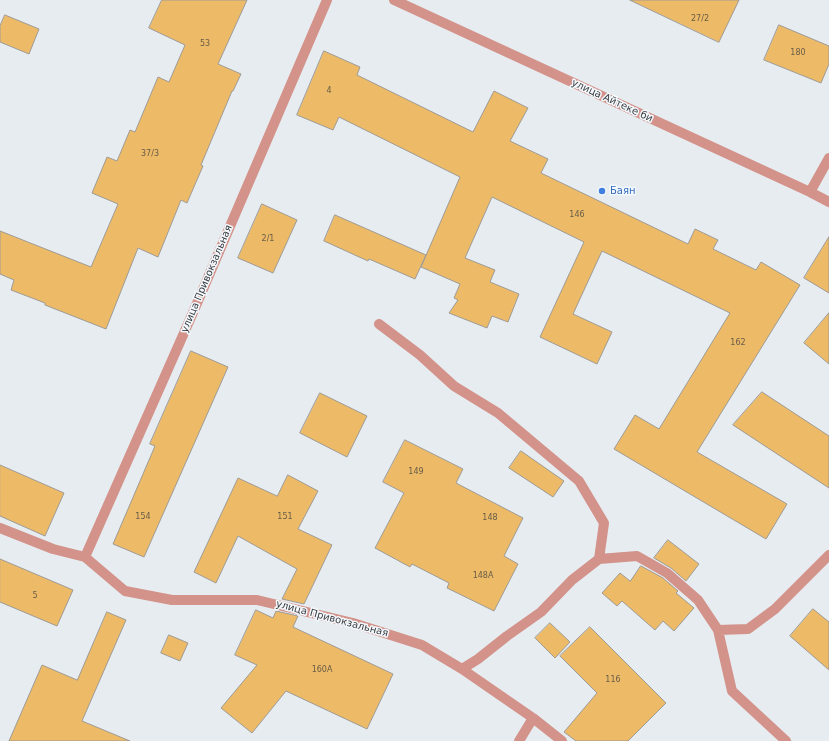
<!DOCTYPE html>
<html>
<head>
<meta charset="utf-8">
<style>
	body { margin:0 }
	canvas { display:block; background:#e6ecf0 }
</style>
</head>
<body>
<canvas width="829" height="741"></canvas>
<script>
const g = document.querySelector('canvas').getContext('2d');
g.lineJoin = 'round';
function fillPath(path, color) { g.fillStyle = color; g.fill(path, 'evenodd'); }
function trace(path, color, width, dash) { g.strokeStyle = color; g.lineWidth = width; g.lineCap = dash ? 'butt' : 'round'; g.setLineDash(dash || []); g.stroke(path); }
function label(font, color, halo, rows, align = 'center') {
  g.font = font + ' "DejaVu Sans",sans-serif'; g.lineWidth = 3; g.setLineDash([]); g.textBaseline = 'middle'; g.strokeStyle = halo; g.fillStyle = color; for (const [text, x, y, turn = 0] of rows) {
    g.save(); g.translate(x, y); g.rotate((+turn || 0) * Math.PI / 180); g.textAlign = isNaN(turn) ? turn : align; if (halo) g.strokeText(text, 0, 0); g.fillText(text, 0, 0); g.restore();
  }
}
const building = new Path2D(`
	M162 0H247L218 64 241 74 233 91H232L201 165 203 166 187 203 181 200 158 257 138 248 106 329 45 305V303L11 290 14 280 0 274V231L91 267 118 204 92 193 107 157 117 161 130 130 135 132 158 77 169 82 185 45 149 28Z
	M630 0H739L719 42Z
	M5 15 39 29 29 54 0 42V26Z
	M779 25 829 46V64L821 83 764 60Z
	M324 51 360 67 357 75 473 132 494 91 528 108 510 141 548 159 541 173 688 244 695 229 718 240 713 249 756 270 761 262 800 285 697 452 787 504 766 539 614 449 635 415 659 429 730 313 602 251 573 314 612 332 597 364 540 337 584 242 492 197 465 258 495 270 490 282 519 294 508 322 492 316 487 328 449 313 458 300 454 298 460 284 421 267 460 177 339 117 333 130 297 115Z
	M262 204 297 220 273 273 238 258Z
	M335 215 426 255 415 279 369 259 368 261 324 241Z
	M829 237V293L804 278Z
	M829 313V364L804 343Z
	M191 351 228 367 144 557 113 544 155 446 150 444Z
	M762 392 829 436V488L733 425Z
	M320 393 367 416 347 457 300 433Z
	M405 440 463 469 456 483 523 518 504 556 518 564 494 611 447 588 449 583 412 564 410 567 375 548 404 493 383 482Z
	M521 451 564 481 553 497 509 468Z
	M0 465 64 493 45 536 0 516Z
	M288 475 318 491 298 529 332 545 304 604 282 599 297 569 238 536 216 583 194 572 238 478 277 496Z
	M668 540 699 564 686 581 671 568 654 558Z
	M0 559 73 590 57 626 0 602Z
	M641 566 663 578 678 591 676 593 694 608 674 631 663 621 655 630 622 601 617 606 602 593 620 573 630 581Z
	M813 609 829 622V670L790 636Z
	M256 610 273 618 276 611 298 616 293 627 393 674 367 729 286 691 252 733 221 708 257 665 235 655Z
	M107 612 126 620 82 721 130 741H9L42 665 77 680Z
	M550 623 570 642 555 658 535 638Z
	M590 627 666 703 628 741H576L564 732 597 693 560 656Z
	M169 635 188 643 180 661 161 653Z`);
const minor = new Path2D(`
	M394 0 810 192 829 202
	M810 192 829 158
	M379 324 420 355 454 386 498 413 579 481 604 523 599 559
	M0 528 53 549 85 557 195 308 327 0
	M85 557 125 591 172 600H257L353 623 422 645 462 669 533 718 562 741
	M718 630 748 629 775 609 829 555
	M462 669 478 659 507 636 541 612 572 580 599 559 637 556 667 573 698 600 718 630 732 691 786 741
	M519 741 533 718`);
const markers = [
	[602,191,4,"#3f7fe0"]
];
const numberNames = [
	["27/2",700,19],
	["53",205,44],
	["180",798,53],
	["4",329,91],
	["37/3",150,154],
	["146",577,215],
	["2/1",268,239],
	["162",738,343],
	["149",416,472],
	["154",143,517],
	["151",285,517],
	["148",490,518],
	["148А",483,576],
	["5",35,596],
	["160А",322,670],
	["116",613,680]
];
const streetNames = [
	["улица Айтеке би",612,101,25],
	["улица Привокзальная",207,279,-67],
	["улица Привокзальная",332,619,15]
];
const shopNames = [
	["Баян",610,191]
];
fillPath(building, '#edba67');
trace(building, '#9e9b96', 1);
trace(minor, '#d3928a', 10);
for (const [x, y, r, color] of markers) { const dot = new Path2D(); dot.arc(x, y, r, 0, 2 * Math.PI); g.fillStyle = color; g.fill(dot); trace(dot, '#f4f9fe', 1.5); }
label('8px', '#675c48', null, numberNames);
label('10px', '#3a3c3e', '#f4f9fe', streetNames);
label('10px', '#366cbe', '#f4f9fe', shopNames, 'left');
</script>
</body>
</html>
